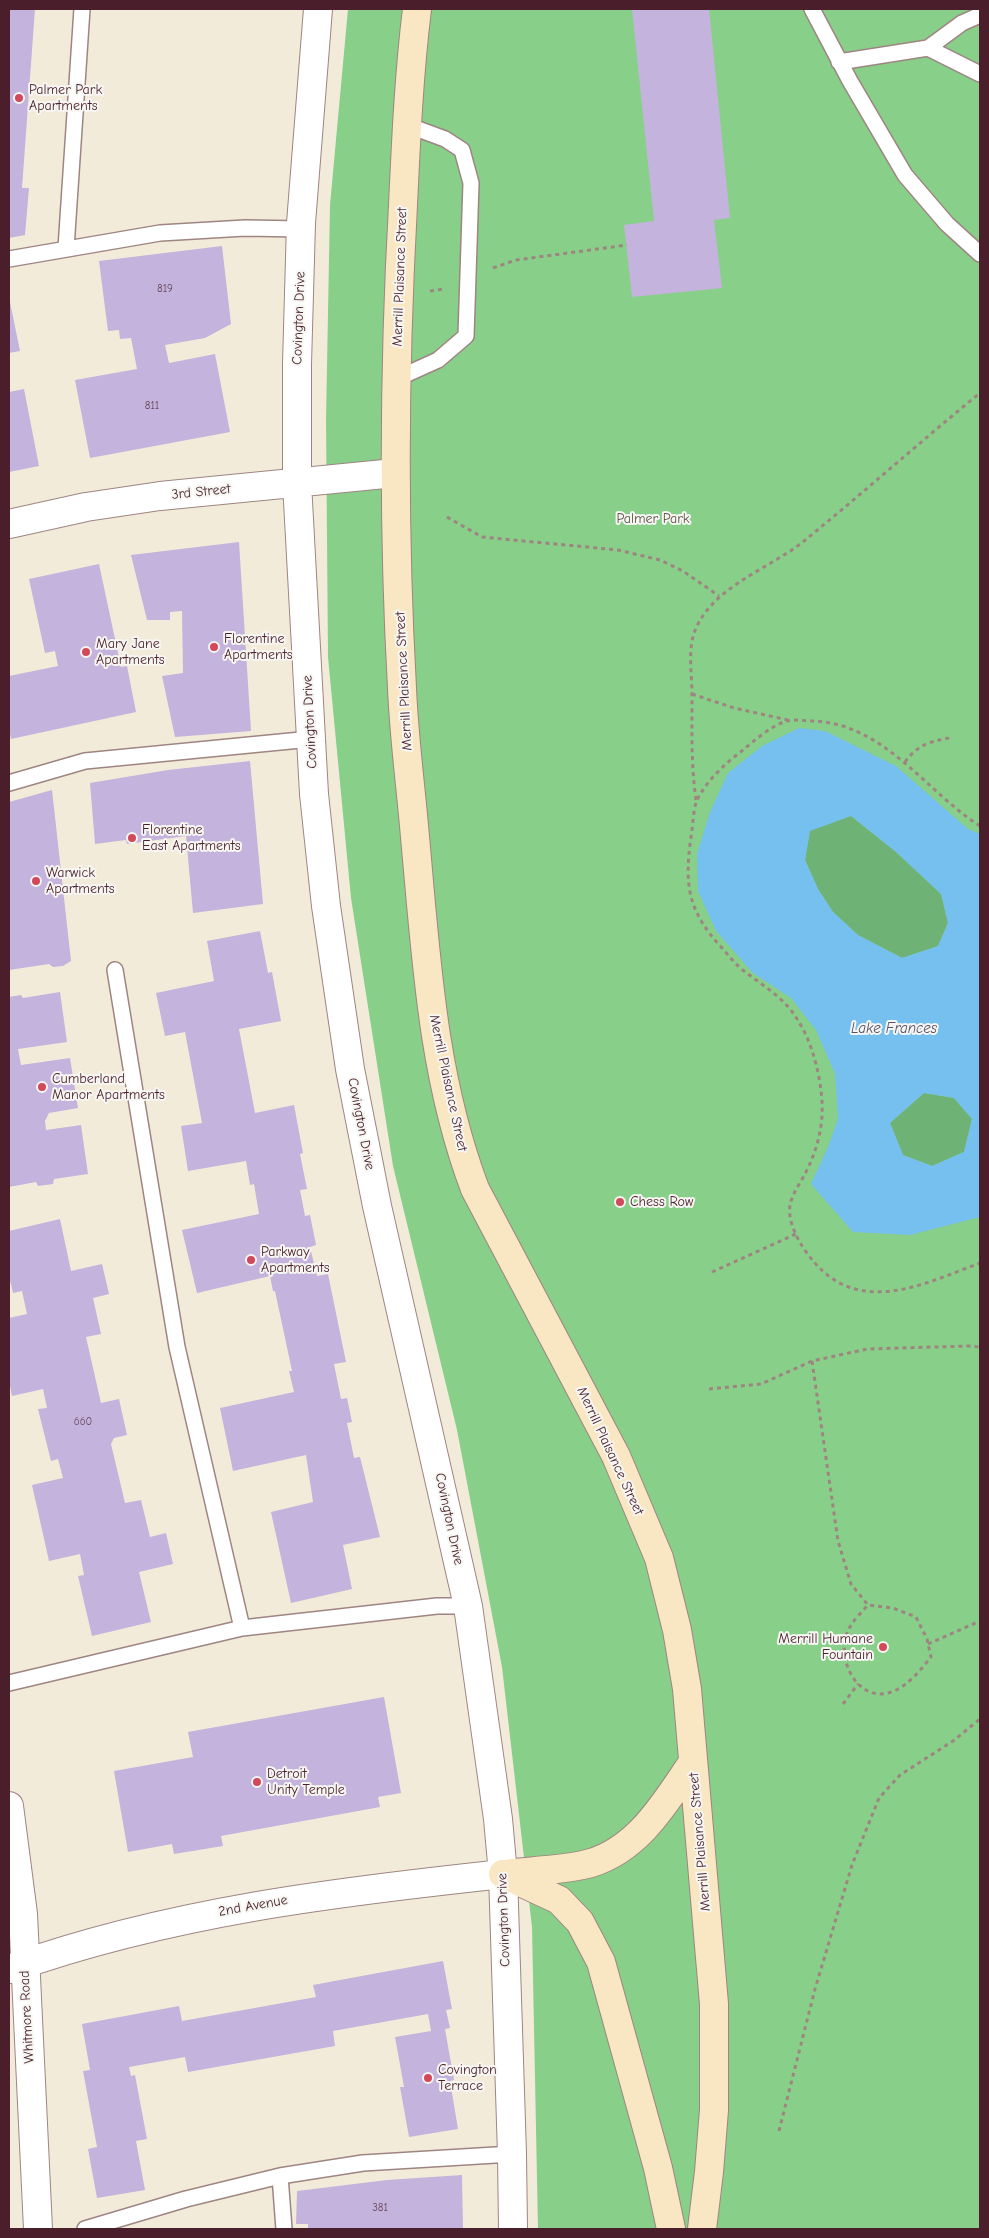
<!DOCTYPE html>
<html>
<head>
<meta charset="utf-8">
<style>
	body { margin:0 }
	#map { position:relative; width:989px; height:2238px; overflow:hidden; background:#f3ebda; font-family:"Comic Neue",sans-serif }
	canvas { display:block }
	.frame { position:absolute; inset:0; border:10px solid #4a1f2b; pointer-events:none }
</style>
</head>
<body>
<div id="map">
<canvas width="989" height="2238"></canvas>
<div class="frame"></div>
</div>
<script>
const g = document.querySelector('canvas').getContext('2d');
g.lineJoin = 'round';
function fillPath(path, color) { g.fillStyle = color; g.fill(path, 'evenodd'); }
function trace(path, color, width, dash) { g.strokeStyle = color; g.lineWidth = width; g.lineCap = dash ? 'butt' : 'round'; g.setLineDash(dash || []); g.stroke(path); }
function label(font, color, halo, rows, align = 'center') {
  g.font = font + ' "Comic Neue",sans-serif'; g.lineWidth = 4; g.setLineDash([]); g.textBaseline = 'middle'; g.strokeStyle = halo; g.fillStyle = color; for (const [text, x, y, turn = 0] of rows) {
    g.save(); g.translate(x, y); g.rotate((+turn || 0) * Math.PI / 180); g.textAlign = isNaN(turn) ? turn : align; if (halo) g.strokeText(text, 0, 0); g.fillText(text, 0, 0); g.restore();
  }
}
const green = new Path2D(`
	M348 9H980V2229H538L532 1927 502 1667 457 1430 393 1166 351 898 328 657 326 420 330 205Z`);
const forest = new Path2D(`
	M851 816 896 852 941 894 948 923 938 946 902 958 858 935 833 912 818 889 805 860 810 830Z
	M924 1093 954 1098 972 1119 964 1152 932 1166 903 1155 890 1123Z`);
const water = new Path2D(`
	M799 728 825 731 896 766 968 829 980 834V1217L910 1235 853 1232 811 1184 828 1147 838 1119 835 1074 816 1030 791 998 753 973 716 931 698 891 697 854 710 812 728 773 762 746ZM851 816 896 852 941 894 948 923 938 946 902 958 858 935 833 912 818 889 805 860 810 831ZM924 1093 954 1098 972 1119 964 1152 932 1166 903 1155 890 1123Z`);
const building = new Path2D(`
	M9 9H35L22 188H29L25 235 9 238Z
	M632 9H709L730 218 714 220 722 288 632 297 624 225 654 221Z
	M222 246 231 324 205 338 165 345 169 363 215 354 230 432 90 458 75 380 137 369 131 338 120 339 119 330 108 331 99 261Z
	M9 297 20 351 9 353Z
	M24 389 39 466 9 472V392Z
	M239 542 251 731 175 737 162 676 183 673 182 611 170 612V620H147L131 555Z
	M99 564 121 667 127 666 136 712 11 739 9 729V676L58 666 55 651 45 653 29 579Z
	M250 761 263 904 193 913 186 836 127 844 126 840 95 844 90 783 168 770Z
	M52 790 71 961 63 966 53 967 49 964 9 970V802Z
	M260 931 268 973 272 972 281 1021 239 1029 255 1113 294 1105 303 1153 300 1154 307 1189 300 1190 305 1216 310 1215 316 1245 310 1247 317 1276 328 1274 346 1362 334 1364 341 1399 347 1398 352 1422 347 1423 354 1458 360 1457 380 1537 343 1545 352 1589 291 1603 271 1512 313 1502 306 1455 233 1471 220 1408 294 1392 289 1371H292L275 1291H273L270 1276 197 1293 182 1230 259 1214 254 1184 250 1185 246 1161 188 1171 181 1126 202 1123 185 1032 165 1036 156 993 214 981 207 941Z
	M60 992 67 1042 18 1049 21 1065 70 1058 78 1108 49 1113 45 1121 46 1130 81 1125 88 1174 54 1179 53 1184 38 1186 36 1182 9 1187V997L21 995 23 998Z
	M60 1219 71 1271 102 1264 109 1294 93 1298 101 1334 86 1337 101 1403 119 1399 127 1435 114 1438 111 1444 125 1503 141 1500 150 1537 166 1533 173 1564 139 1572 151 1622 92 1636 78 1576 84 1575 80 1554 49 1561 32 1485 63 1478 58 1459 51 1461 38 1409 47 1408 43 1389 12 1396 9 1381V1318L27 1314 22 1291 13 1293 9 1276V1231Z
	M384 1697 401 1793 378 1797 380 1807 221 1836 223 1846 174 1854 172 1844 128 1852 114 1771 193 1757 188 1732Z
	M443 1961 452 2009 446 2010 450 2028 445 2029 454 2080 450 2081 458 2129 409 2137 400 2087H404L395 2037 431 2031 428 2014 333 2031 335 2046 188 2072 185 2057 129 2067 131 2076 135 2075 147 2139 136 2141 145 2190 97 2198 88 2149 97 2147 83 2071 90 2070 82 2024 179 2006 182 2021 316 1997 313 1985Z
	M462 2175 463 2229H308V2224H296L297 2191 387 2180Z`);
const path = new Path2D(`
	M493 268 516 260 627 245
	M430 291 444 289
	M447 517 482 537 618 550 660 560 683 571 719 596
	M692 694 734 708 788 720
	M905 762C917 745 931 741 950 738
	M696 800C691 765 692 731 692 695 692 674 687 648 696 628 716 585 769 569 804 541 863 493 921 441 980 393
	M980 826C925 791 885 724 813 721 806 721 794 719 787 721 772 725 755 740 743 750 726 763 707 780 697 800 693 810 693 826 691 837 684 886 688 911 722 948 729 956 736 965 744 971 762 985 783 997 795 1016 810 1037 818 1066 821 1091 825 1119 819 1146 806 1172 801 1182 792 1194 790 1205 787 1225 802 1248 814 1262 861 1317 926 1283 980 1263
	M712 1272 796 1234
	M812 1361 838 1541 851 1584 868 1605 893 1608 916 1617 927 1639 931 1657C919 1672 902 1694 880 1694 851 1693 836 1652 849 1629 853 1620 862 1612 868 1605
	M709 1389 761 1384 812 1361 867 1349 968 1346 980 1347
	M928 1644 980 1621
	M843 1704 858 1684
	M779 2131 815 1989 852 1865 879 1798 900 1775 953 1741 980 1719`);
const lane = new Path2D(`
	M812 9 850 81 905 175 947 224 980 254
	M928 48 980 74
	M839 62 928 48 962 23 980 15
	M66 248 82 9
	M9 259 160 233 245 228 302 229
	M396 379 438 360 466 336 471 183 462 150 445 139 407 125
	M9 783 85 761 311 739
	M115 970 177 1347 242 1628
	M9 1683 242 1628 437 1606H468
	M280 2176 363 2163 512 2154
	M85 2229 186 2199 280 2176 284 2229`);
const street = new Path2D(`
	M318 9 301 223 297 364V483L314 794 326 906 350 1069 377 1206 468 1606 498 1819 503 1874 512 2154 513 2229
	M9 524 86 507 160 496 395 473
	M9 1806 23 1914 38 2229
	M9 1969C169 1912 335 1892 503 1874`);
const secondary = new Path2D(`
	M417 9C409 74 406 140 403 205 394 366 393 527 402 688 404 738 411 788 415 837 426 956 432 1076 475 1189L616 1456 659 1558 677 1630 687 1689 714 2004V2110L709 2172 702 2229
	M503 1874 559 1900 580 1922 601 1962 658 2168 671 2229
	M503 1874C528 1871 568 1870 591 1863 640 1848 666 1801 693 1762`);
const markers = [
	[19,98,5,"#d1495b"],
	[214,647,5,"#d1495b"],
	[86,652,5,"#d1495b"],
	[132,838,5,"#d1495b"],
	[36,881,5,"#d1495b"],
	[42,1087,5,"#d1495b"],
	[620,1202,5,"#d1495b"],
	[251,1260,5,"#d1495b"],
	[883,1647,5,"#d1495b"],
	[257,1782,5,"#d1495b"],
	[428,2078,5,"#d1495b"]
];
const numberNames = [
	["819",165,289],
	["811",152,406],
	["660",83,1422],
	["381",380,2208]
];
const poiNames = [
	["Palmer Park",29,90],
	["Apartments",29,106],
	["Florentine",224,639],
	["Apartments",224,655],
	["Mary Jane",96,644],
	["Apartments",96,660],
	["Florentine",142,830],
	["East Apartments",142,846],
	["Warwick",46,873],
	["Apartments",46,889],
	["Cumberland",52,1079],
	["Manor Apartments",52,1095],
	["Chess Row",630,1202],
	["Parkway",261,1252],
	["Apartments",261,1268],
	["Merrill Humane",873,1639,"right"],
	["Fountain",873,1655,"right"],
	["Detroit",267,1774],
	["Unity Temple",267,1790],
	["Covington",438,2070],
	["Terrace",438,2086]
];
const streetNames = [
	["Merrill Plaisance Street",400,277,-88],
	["Covington Drive",299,318,-88],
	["3rd Street",201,492,-6],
	["Merrill Plaisance Street",404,681,-93],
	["Covington Drive",310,722,-93],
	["Merrill Plaisance Street",448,1083,78],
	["Covington Drive",361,1124,79],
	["Merrill Plaisance Street",610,1451,65],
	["Covington Drive",449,1519,78],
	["Merrill Plaisance Street",700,1842,-95],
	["2nd Avenue",253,1906,-10],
	["Covington Drive",504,1920,-92],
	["Whitmore Road",27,2017,-93]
];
const parkNames = [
	["Palmer Park",653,519]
];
const waterNames = [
	["Lake Frances",894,1029]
];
fillPath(green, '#88cf8a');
fillPath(forest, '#6eb276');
fillPath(water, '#75c0ee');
fillPath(building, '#c4b3dc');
trace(lane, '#9e8582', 18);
trace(street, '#9e8582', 30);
trace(secondary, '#9e8582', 30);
trace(path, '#9e8582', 3, [4, 4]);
trace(lane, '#fff', 15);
trace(street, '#fff', 28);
trace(secondary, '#f9e7c3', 28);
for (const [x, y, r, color] of markers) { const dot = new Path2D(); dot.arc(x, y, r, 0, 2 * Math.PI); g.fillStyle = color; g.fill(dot); trace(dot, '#f6f6f2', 2); }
label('11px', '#684457', null, numberNames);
label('14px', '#4a1f2b', '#f6f6f2', poiNames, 'left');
label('14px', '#4a1f2b', '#f6f6f2', streetNames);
label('14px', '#5d5448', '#f6f6f2', parkNames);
label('italic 15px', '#574f66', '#f6f6f2', waterNames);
</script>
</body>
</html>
